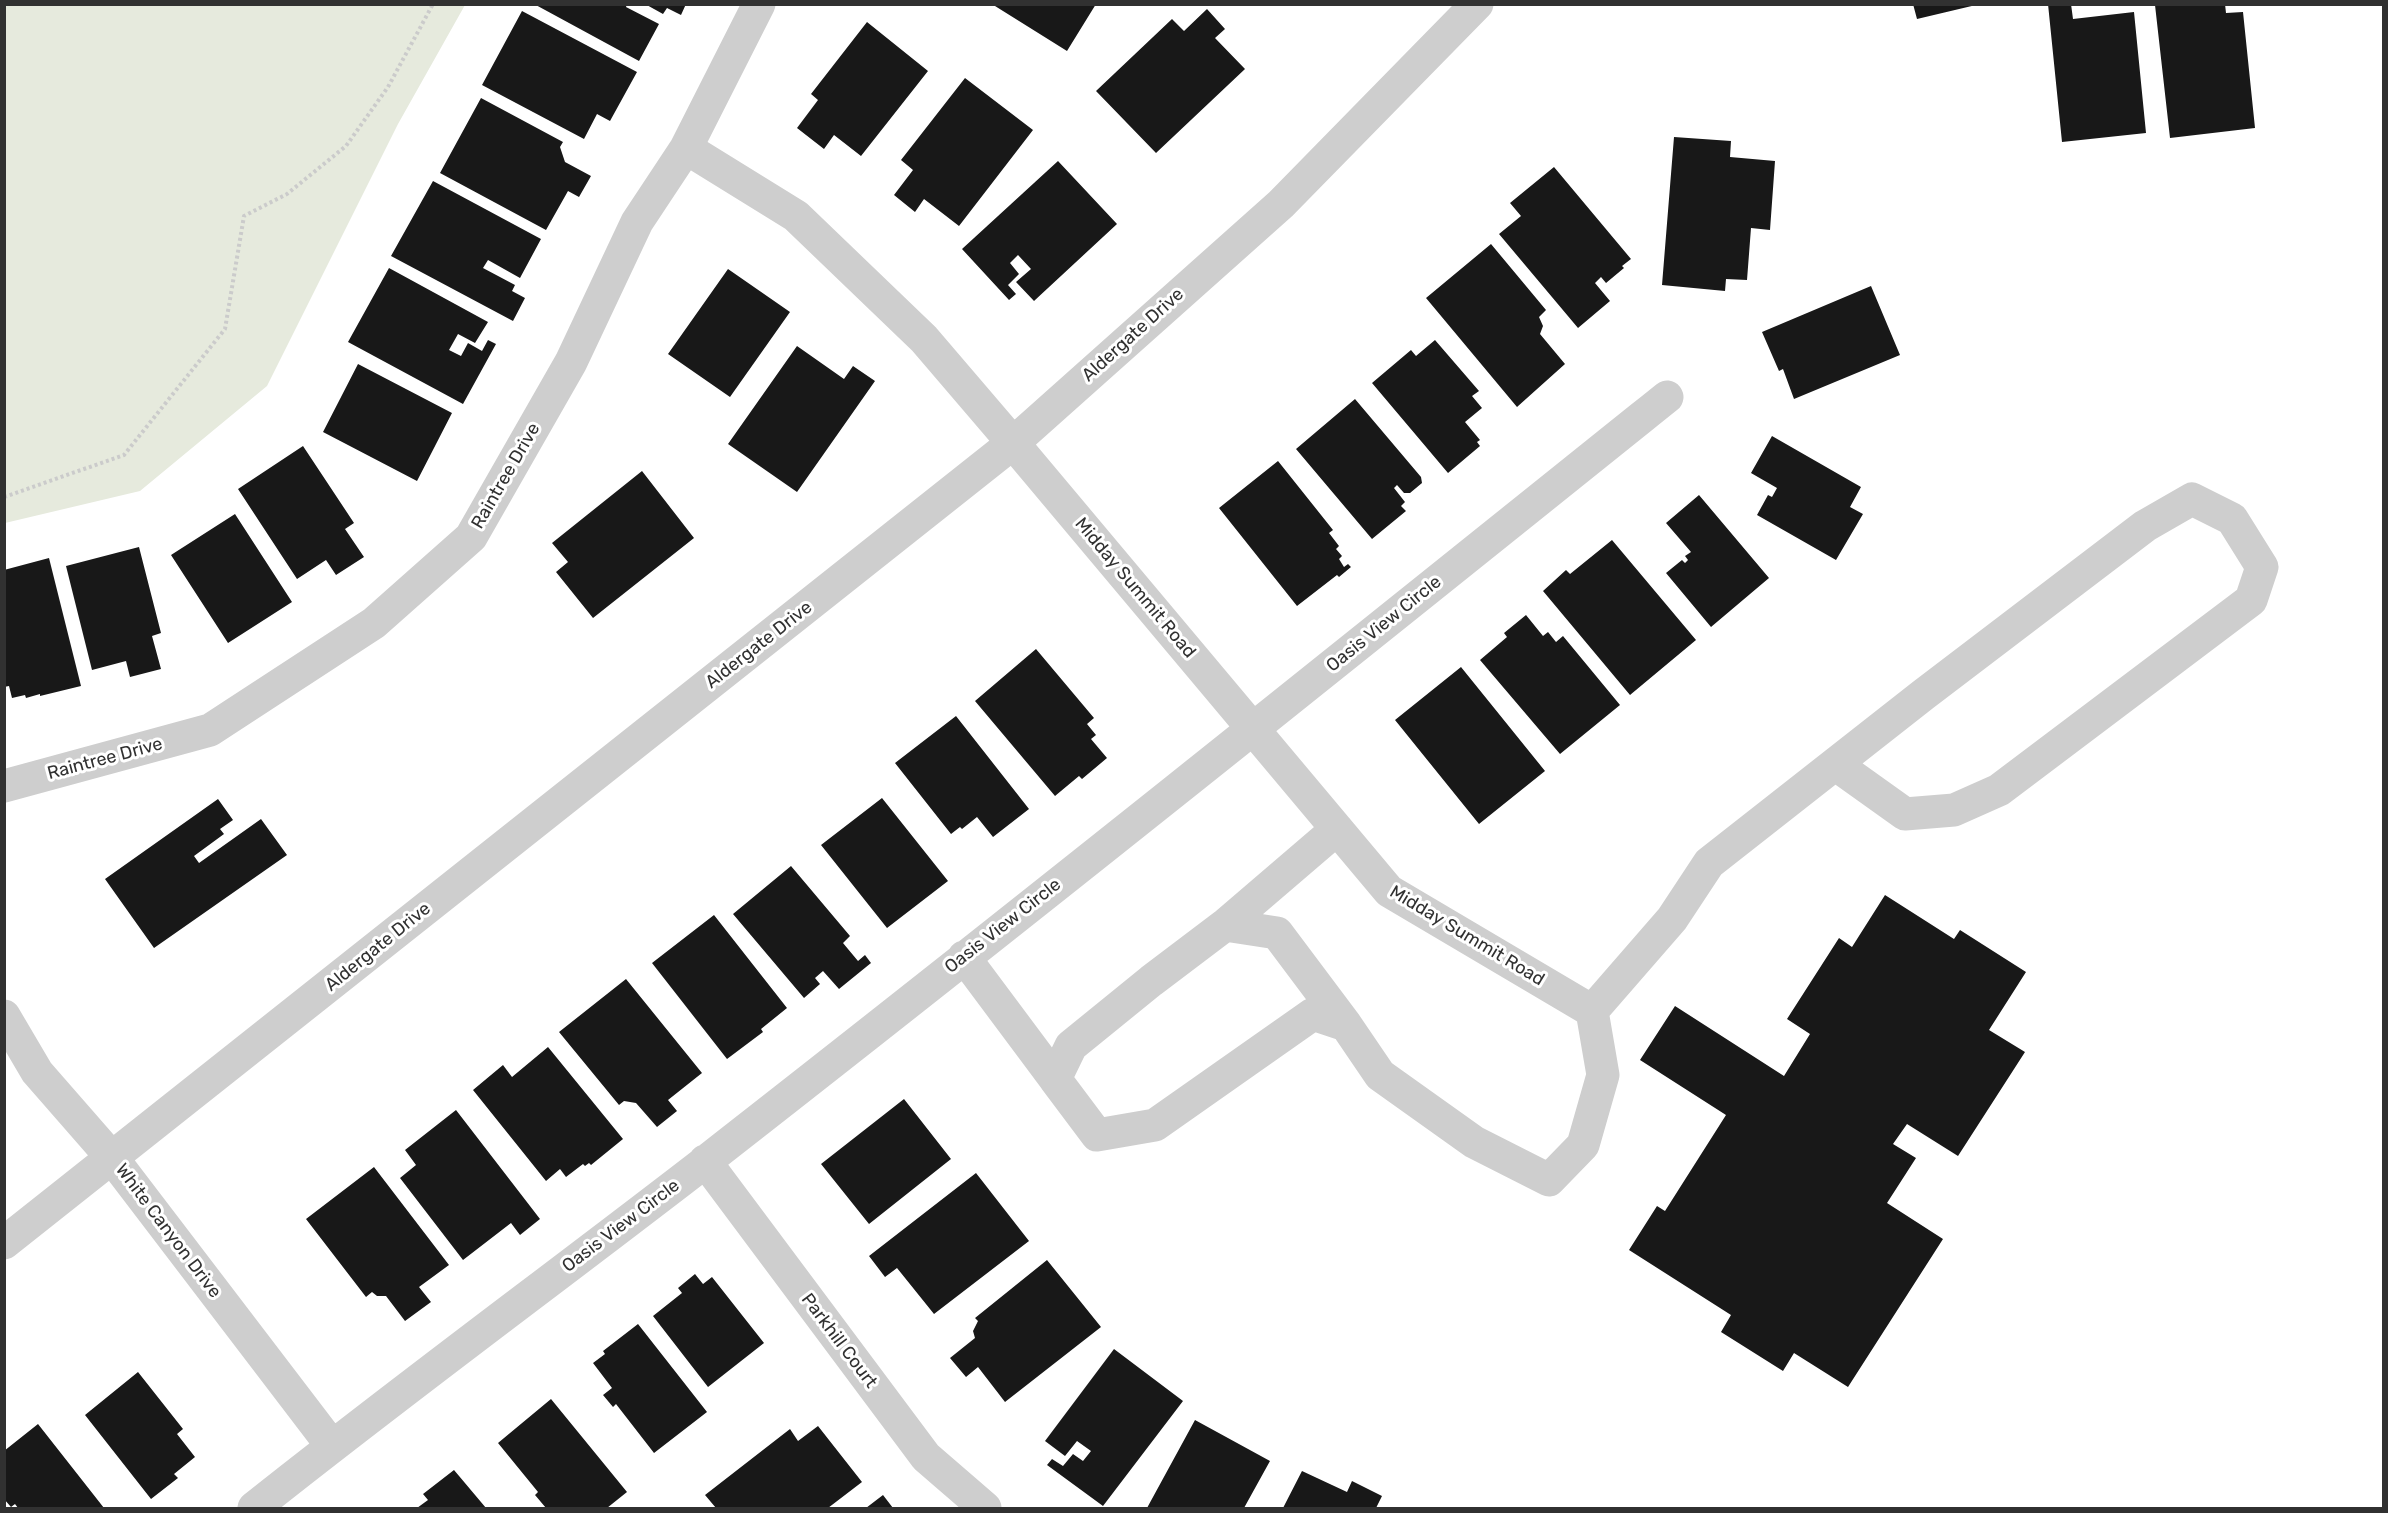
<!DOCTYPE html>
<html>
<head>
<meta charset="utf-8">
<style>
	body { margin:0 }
	#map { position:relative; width:2388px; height:1513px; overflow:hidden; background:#fff; font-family:Rubik,sans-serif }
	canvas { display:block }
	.frame { position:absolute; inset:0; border:6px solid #313131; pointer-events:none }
</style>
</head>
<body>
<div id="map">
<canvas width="2388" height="1513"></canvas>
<div class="frame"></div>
</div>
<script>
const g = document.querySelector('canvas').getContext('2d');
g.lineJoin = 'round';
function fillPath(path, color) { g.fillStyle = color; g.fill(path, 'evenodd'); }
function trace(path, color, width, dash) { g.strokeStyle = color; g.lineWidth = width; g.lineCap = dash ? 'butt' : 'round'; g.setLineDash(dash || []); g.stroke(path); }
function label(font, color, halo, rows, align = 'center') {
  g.font = font + ' Rubik,sans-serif'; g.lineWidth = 6; g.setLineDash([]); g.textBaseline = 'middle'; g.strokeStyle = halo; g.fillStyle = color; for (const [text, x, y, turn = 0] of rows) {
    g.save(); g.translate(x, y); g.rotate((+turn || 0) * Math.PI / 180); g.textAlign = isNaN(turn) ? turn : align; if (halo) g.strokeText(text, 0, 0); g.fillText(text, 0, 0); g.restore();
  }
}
const green = new Path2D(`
	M4 5H465L398 124 267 386 140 491 5 523Z`);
const building = new Path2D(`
	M534 4H627L626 7 659 24 639 61Z
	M645 4H686L681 15 667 8 663 14Z
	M996 4H1096L1067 51 995 6Z
	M1913 4H1976V5L1917 19Z
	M2048 4H2071L2073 19 2134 12 2146 133 2062 142Z
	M2161 4H2225L2226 13 2243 12 2255 128 2170 138 2155 5Z
	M1207 9 1225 29 1215 38 1245 69 1156 153 1096 91 1172 19 1184 31Z
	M522 11 637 72 610 121 597 114 584 139 482 85Z
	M867 22 928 71 861 156 834 135 824 149 797 128 818 100 811 94Z
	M965 78 1033 130 959 226 924 199 915 212 894 195 913 170 901 160Z
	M481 98 563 142 560 147 565 162 591 176 579 197 568 191 546 230 440 173Z
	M1674 137 1731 141 1730 157 1775 161 1770 230 1751 228 1747 280 1726 279 1725 291 1662 285Z
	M1058 161 1117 224 1034 301 1016 282 1031 269 1018 255 1010 263 1019 274 1008 285 1016 294 1009 300 962 249Z
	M1554 167 1631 259 1622 266 1624 268 1606 283 1601 277 1595 283 1610 301 1578 328 1499 234 1521 216 1510 203Z
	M433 181 541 239 520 278 488 260 483 268 515 285 512 291 525 298 513 321 391 256Z
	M1491 244 1546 310 1539 317 1543 326 1540 334 1565 364 1517 407 1426 298Z
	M389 268 488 322 475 343 458 334 449 350 461 356 468 343 482 351 488 340 496 344 463 404 348 342Z
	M728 269 790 312 730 397 668 354Z
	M1871 286 1900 355 1794 399 1783 369 1779 371 1762 332Z
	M1435 340 1479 391 1472 396 1482 408 1465 422 1480 440 1477 442 1480 446 1448 473 1372 383 1411 350 1416 356Z
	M797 346 844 379 853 366 875 381 797 492 728 444Z
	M358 364 452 413 417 481 323 432Z
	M1355 399 1421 477 1422 483 1410 493H1404L1397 485 1394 488 1405 502 1401 506 1406 511 1372 539 1296 449Z
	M1772 436 1861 487 1850 507 1863 514 1836 560 1757 515 1768 495 1772 497 1777 488 1751 473Z
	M303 446 354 523 345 529 364 557 336 575 326 560 297 579 238 489Z
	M1278 461 1333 530 1329 533 1339 546 1336 549 1342 556 1339 559 1344 567 1348 564 1351 567 1339 577 1337 575 1297 606 1219 508Z
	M642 471 694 538 593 618 556 572 568 562 552 543Z
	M1699 495 1769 578 1711 627 1666 573 1682 560 1685 563 1688 560 1685 556 1691 552 1666 523Z
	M235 514 292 602 228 643 171 555Z
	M1612 540 1696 640 1630 695 1543 591 1566 570 1570 574Z
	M139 547 161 633 152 636 161 669 130 677 126 661 92 670 66 566Z
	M49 558 81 686 40 696V694L26 698 25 695 12 698 9 686 4 687V570Z
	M1526 615 1543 636 1548 632 1556 642 1563 636 1620 705 1560 754 1480 660 1507 637 1504 633Z
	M1036 649 1094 718 1087 724 1096 735 1091 739 1107 758 1082 779 1079 776 1055 796 975 701Z
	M1461 667 1545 771 1479 824 1395 720Z
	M956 716 1029 809 993 837 977 817 962 829 960 827 951 834 895 763Z
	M882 798 948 881 887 928 821 845Z
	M218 799 233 820 220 829 224 834 194 856 199 863 261 819 287 855 154 948 105 879Z
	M791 866 850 936 843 943 858 961 865 955 871 963 839 989 823 971 815 978 820 984 804 998 733 914Z
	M1885 895 1954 939 1960 930 2026 972 1989 1030 2025 1052 1958 1156 1907 1124 1893 1144 1916 1158 1887 1203 1943 1239 1848 1387 1794 1353 1783 1371 1721 1332 1731 1315 1629 1250 1657 1206 1665 1211 1726 1115 1640 1060 1675 1006 1784 1076 1810 1034 1787 1019 1839 938 1852 947Z
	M714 915 787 1008 761 1029 763 1032 727 1059 652 963Z
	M626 979 702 1073 668 1100 677 1111 657 1127 636 1103 624 1101 619 1105 559 1032Z
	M548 1047 623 1139 591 1165 589 1163 585 1166 583 1164 566 1177 560 1169 546 1181 473 1090 503 1065 512 1077Z
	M904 1099 951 1159 869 1224 821 1164Z
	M456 1110 540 1219 520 1235 511 1223 463 1260 400 1178 416 1165 405 1150Z
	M374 1167 449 1265 419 1287 431 1302 405 1321 386 1296H377L372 1292 366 1297 306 1219Z
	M976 1173 1029 1241 934 1314 897 1268 885 1277 869 1256Z
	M1047 1260 1101 1327 1005 1402 978 1367 966 1377 950 1358 975 1338 973 1331 978 1321 975 1318Z
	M695 1274 703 1284 712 1277 764 1343 708 1387 653 1316 682 1293 678 1288Z
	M638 1324 707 1412 654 1453 616 1404 613 1407 603 1395 612 1388 593 1363 605 1354 603 1351Z
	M1114 1349 1183 1401 1103 1506 1047 1465 1052 1459 1063 1466 1073 1454 1083 1461 1091 1451 1077 1441 1065 1456 1045 1441Z
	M138 1372 183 1429 177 1434 195 1457 174 1474 178 1478 151 1499 85 1415Z
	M551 1399 627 1492 607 1508H546L535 1495 538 1492 498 1443Z
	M1195 1420 1270 1461 1244 1508H1147Z
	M38 1424 104 1508H18L15 1504 11 1507 4 1499V1451Z
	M818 1426 862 1482 828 1508H716L705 1495 790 1429 798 1441Z
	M454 1470 486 1508H417L428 1500 423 1494Z
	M1302 1471 1347 1492 1352 1481 1382 1496 1376 1508H1283Z
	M883 1495 893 1508H866Z`);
const path = new Path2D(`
	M4 497 124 455 225 329 244 216 287 194 346 146 388 87 433 4`);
const minor = new Path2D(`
	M686 148 796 216 924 339 1013 443 1389 891 1592 1011
	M4 786 210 730 374 623 471 537 571 362 637 222 686 148 759 4
	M1225 925 1337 829
	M964 957 1055 1079
	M4 1016 37 1072 113 1159 332 1446
	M1346 1025 1277 933 1225 925 1151 981 1071 1046 1055 1079 1097 1135 1155 1125 1313 1014 1346 1025 1380 1075 1474 1142 1549 1180 1583 1145 1603 1075 1592 1011 1672 919 1709 863 1923 695 2145 526 2192 499 2232 519 2262 567 2251 600 1999 790 1954 810 1905 814 1835 764
	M705 1161 926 1457 985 1508
	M4 1243 1013 443 1281 204 1477 4
	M254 1508C402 1390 555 1278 705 1162 1028 910 1348 653 1667 397`);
const streetNames = [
	["Aldergate Drive",1133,335,-42],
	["Raintree Drive",506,476,-60],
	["Midday Summit Road",1135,588,50],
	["Oasis View Circle",1384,624,-39],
	["Aldergate Drive",759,645,-38],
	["Raintree Drive",105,759,-15],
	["Oasis View Circle",1003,926,-38],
	["Midday Summit Road",1467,936,31],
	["Aldergate Drive",378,947,-39],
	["Oasis View Circle",621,1226,-37],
	["White Canyon Drive",168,1231,53],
	["Parkhill Court",839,1341,53]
];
fillPath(green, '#e6eadd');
fillPath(building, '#181818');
trace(path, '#cbcbcb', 4, [3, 3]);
trace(minor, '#cecece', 33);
label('18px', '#313131', '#fff', streetNames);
</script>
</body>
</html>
